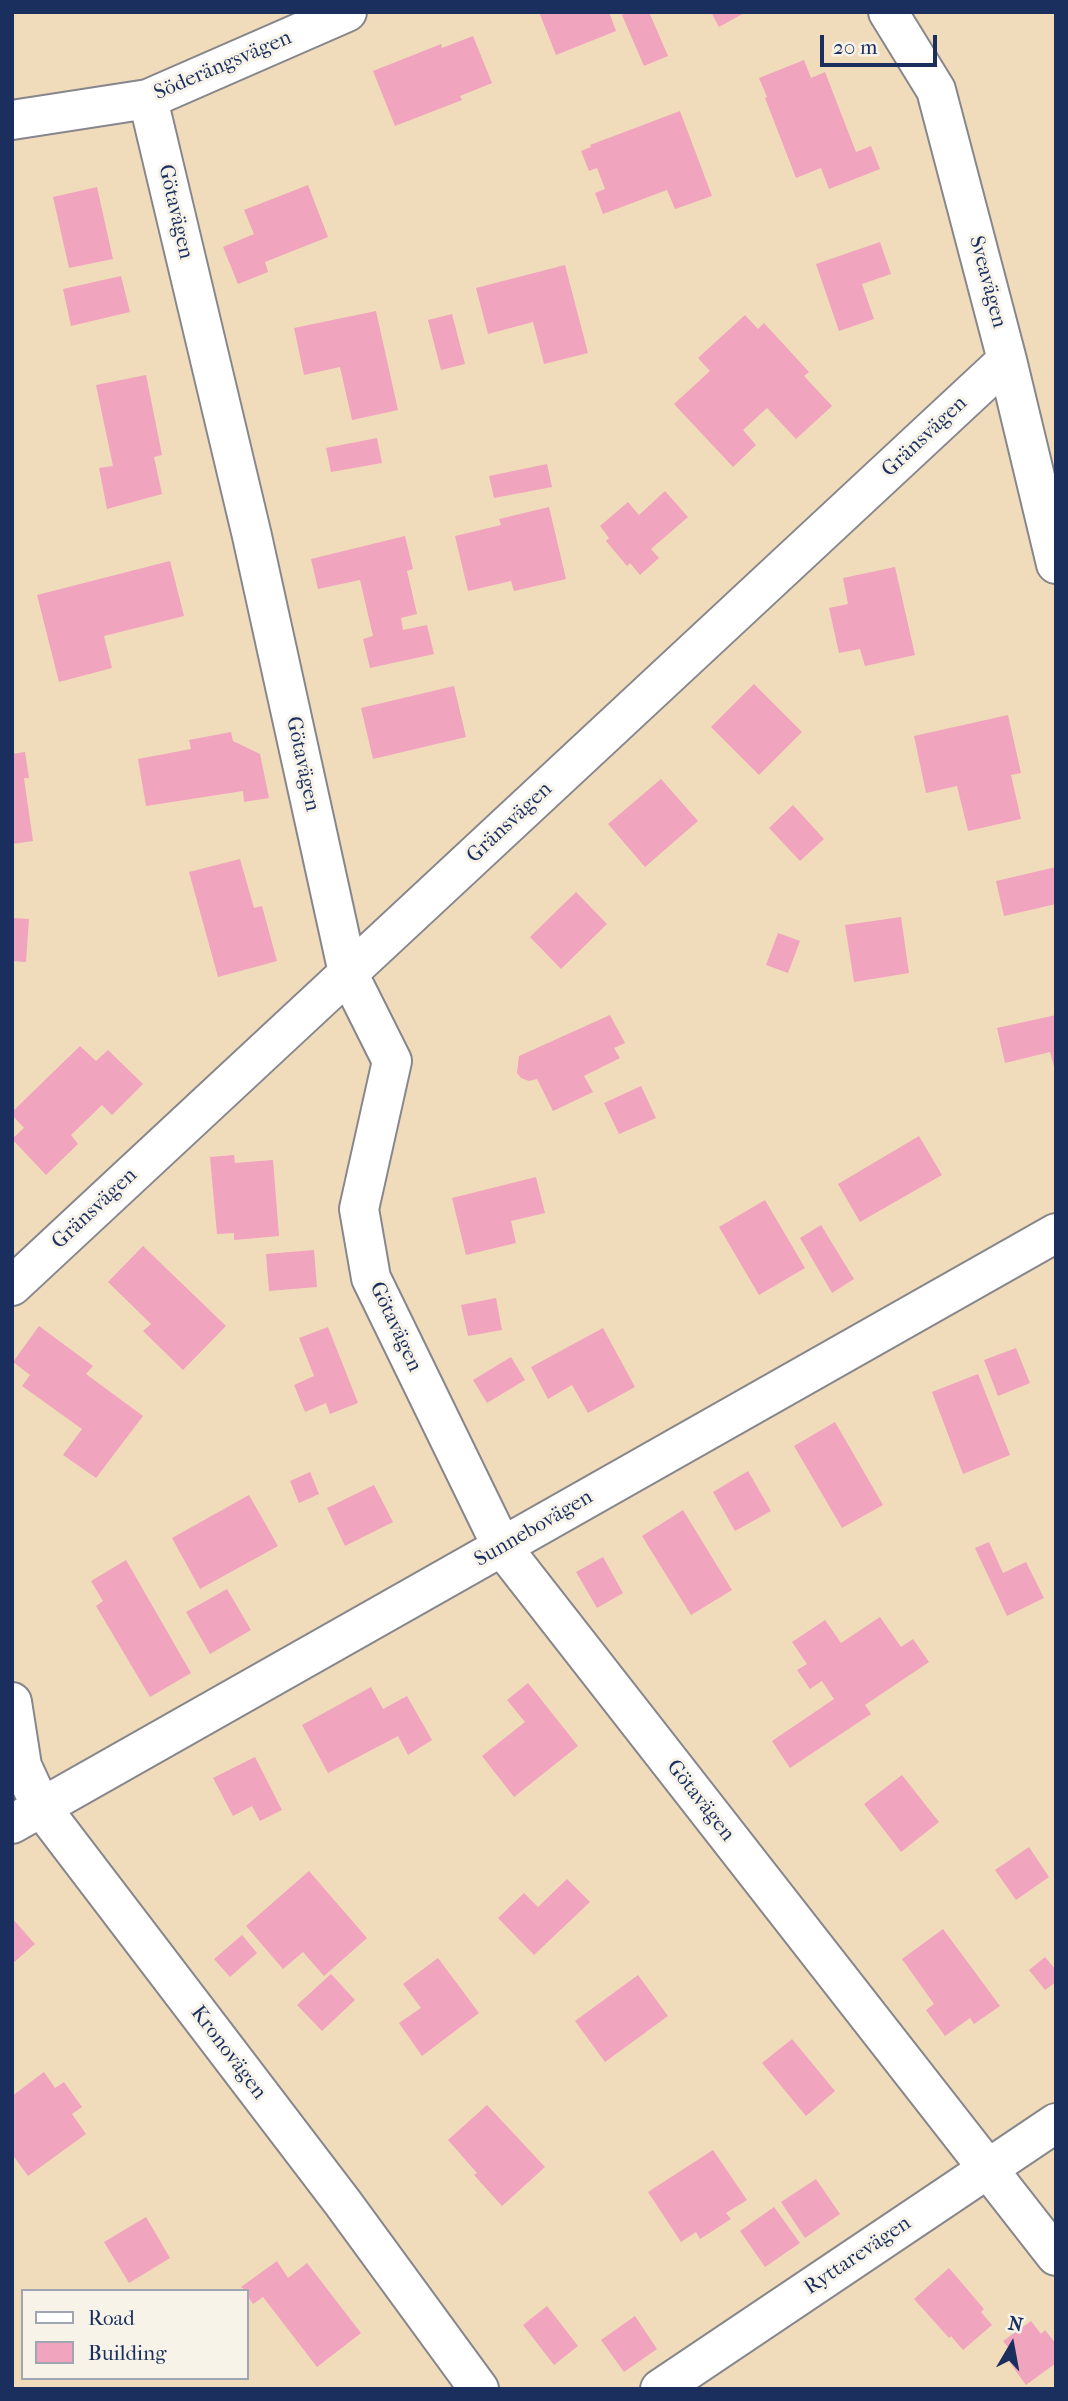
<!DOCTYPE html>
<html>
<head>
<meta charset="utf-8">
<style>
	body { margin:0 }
	#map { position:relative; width:1068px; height:2401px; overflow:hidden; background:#f0dcbb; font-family:"IM FELL French Canon",serif }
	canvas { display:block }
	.frame { position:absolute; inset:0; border:14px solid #1b2f5e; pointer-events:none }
	.legend { position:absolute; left:21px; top:2289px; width:228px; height:91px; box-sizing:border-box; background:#f7f3e8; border:2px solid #9fa5b1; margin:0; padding:9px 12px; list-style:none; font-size:21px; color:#1b2f5e }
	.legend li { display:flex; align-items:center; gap:14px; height:35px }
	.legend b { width:35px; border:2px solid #9fa5b1 }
	.north { position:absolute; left:977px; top:2310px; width:70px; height:70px; -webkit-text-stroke:5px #f7f3e8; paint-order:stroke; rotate:10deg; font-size:19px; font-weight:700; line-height:28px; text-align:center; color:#1b2f5e }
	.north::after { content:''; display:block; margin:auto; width:24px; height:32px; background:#1b2f5e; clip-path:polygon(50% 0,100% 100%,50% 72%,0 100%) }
	.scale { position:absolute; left:820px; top:35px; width:117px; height:32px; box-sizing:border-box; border:4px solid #1b2f5e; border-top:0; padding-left:9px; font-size:21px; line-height:24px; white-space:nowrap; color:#1b2f5e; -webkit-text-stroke:5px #f7f3e8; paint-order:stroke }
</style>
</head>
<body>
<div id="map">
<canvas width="1068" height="2401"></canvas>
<div class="frame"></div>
<ul class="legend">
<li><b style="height:9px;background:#fff"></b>Road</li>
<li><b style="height:19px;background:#f0a4be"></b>Building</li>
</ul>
<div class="north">N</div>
<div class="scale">20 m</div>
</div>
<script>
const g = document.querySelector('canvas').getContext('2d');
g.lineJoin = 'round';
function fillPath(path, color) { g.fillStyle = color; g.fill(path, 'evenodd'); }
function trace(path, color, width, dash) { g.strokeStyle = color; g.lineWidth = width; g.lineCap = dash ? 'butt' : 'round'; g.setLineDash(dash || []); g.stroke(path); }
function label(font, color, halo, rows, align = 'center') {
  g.font = font + ' "IM FELL French Canon",serif'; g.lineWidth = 6; g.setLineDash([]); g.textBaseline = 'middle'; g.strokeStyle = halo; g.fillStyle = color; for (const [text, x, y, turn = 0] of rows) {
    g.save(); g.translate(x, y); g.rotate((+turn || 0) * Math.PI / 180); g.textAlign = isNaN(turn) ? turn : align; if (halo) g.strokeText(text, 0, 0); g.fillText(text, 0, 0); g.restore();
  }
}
const building = new Path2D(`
	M539 12H609L616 31 556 55Z
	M627 12H649L668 56 644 66 622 15Z
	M711 12H746L719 27Z
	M473 36 492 83 460 96 462 100 395 126 373 71 441 44 442 48Z
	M804 60 811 78 825 72 856 152 871 146 880 169 829 189 821 168 796 178 765 98 767 97 759 78Z
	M680 111 712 196 675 209 667 190 603 214 595 193 605 189 597 168 589 171 581 151 591 147 590 145Z
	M308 185 328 237 265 262 268 272 238 284 223 247 254 234 244 210Z
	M97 187 113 259 69 268 53 197Z
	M880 242 891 274 862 284 874 319 839 331 816 264Z
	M565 265 588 353 544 364 533 322 488 334 476 288Z
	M121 276 130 312 71 326 63 289Z
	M376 311 398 410 352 420 340 367 304 375 294 328Z
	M452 314 465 364 441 370 428 320Z
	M745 315 758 329 764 323 809 372 804 376 832 406 796 439 767 408 743 430 756 445 733 467 674 404 710 371 698 358Z
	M146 375 162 455 154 457 162 494 107 509 99 468 113 466 96 385Z
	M377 438 382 463 331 472 326 448Z
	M547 464 552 487 494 498 489 476Z
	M665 491 688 517 651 549 659 558 640 575 630 563 627 566 606 541 609 538 600 526 628 502 639 515Z
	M549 507 566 579 514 591 511 581 468 591 455 536 501 525 499 519Z
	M405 536 413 569 407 571 417 614 401 618 403 630 427 625 434 654 370 668 363 639 373 636 360 580 318 589 311 559Z
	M170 561 184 616 104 636 112 668 59 682 37 595Z
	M895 567 915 655 865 666 860 649 839 653 829 608 848 604 843 578Z
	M754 684 802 732 759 775 711 727Z
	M454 686 466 737 373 759 361 708Z
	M1008 715 1021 773 1011 775 1021 819 968 831 957 786 926 793 914 736Z
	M231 732 233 741 260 754 269 798 244 802 243 791 146 806 138 759 191 749 189 740Z
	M25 752 29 778H24L33 841 12 844V754Z
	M661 779 698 821 645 867 608 824Z
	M793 805 824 839 800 861 769 828Z
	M240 859 254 908 262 906 277 961 218 977 189 872Z
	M1056 867V904L1004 916 996 881Z
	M576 892 607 924 561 969 530 937Z
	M901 917 909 973 854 982 845 925Z
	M12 918 29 919 26 962 12 961Z
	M778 933 800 941 788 973 766 965Z
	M610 1015 625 1043 614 1048 620 1058 584 1076 593 1092 553 1111 537 1079 529 1081 521 1078 517 1073 519 1056Z
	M1056 1015V1074L1050 1052 1005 1063 997 1028Z
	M80 1046 96 1061 108 1050 143 1084 112 1115 102 1105 71 1135 78 1144 46 1175 12 1139 24 1128 12 1115V1112Z
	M641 1086 656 1118 619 1134 604 1103Z
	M919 1136 942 1175 860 1222 838 1184Z
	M234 1155 235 1163 273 1160 279 1236 234 1240V1233L217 1234 210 1157Z
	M536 1177 545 1213 511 1221 516 1243 466 1255 452 1198Z
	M765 1200 805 1268 759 1295 719 1227Z
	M821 1225 854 1279 832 1293 800 1238Z
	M143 1246 226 1326 183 1370 143 1331 151 1324 108 1282Z
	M314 1250 317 1287 269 1291 266 1254Z
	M496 1298 502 1330 468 1336 461 1305Z
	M39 1326 93 1366 86 1374 143 1416 96 1478 63 1455 82 1429 22 1386 30 1375 13 1362Z
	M328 1327 358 1403 330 1414 326 1403 305 1412 294 1385 314 1376 299 1338Z
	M603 1328 635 1387 588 1413 572 1385 548 1399 531 1367Z
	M1016 1348 1030 1383 998 1396 984 1360Z
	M511 1357 525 1380 487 1403 473 1380Z
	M978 1374 1010 1455 963 1474 932 1392Z
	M835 1422 883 1505 842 1528 794 1446Z
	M748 1471 771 1511 735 1531 713 1492Z
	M310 1472 319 1494 299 1503 290 1481Z
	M374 1485 393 1522 345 1546 327 1508Z
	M249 1495 278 1546 200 1589 172 1538Z
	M683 1510 732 1590 691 1615 642 1536Z
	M989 1542 1003 1573 1026 1562 1044 1598 1007 1616 975 1548Z
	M603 1557 623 1593 597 1608 576 1572Z
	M126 1560 191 1673 150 1697 96 1606 103 1601 91 1581Z
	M227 1589 251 1630 210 1654 186 1612Z
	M880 1617 901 1647 913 1639 929 1662 865 1705 871 1714 790 1768 772 1741 834 1699 822 1681 810 1689 797 1670 807 1664 792 1642 825 1620 841 1643Z
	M528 1683 578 1746 514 1797 482 1756 525 1722 507 1700Z
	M371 1687 383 1709 407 1696 432 1740 408 1755 398 1736 328 1773 302 1725Z
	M255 1757 282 1810 260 1821 252 1806 233 1816 213 1778Z
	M902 1775 939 1822 901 1852 864 1804Z
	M1029 1847 1049 1877 1016 1900 995 1870Z
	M309 1871 367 1938 324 1976 303 1952 283 1969 246 1926Z
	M567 1879 590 1902 534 1955 498 1918 524 1893 538 1907Z
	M12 1918 35 1944 12 1964Z
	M943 1929 1000 2006 974 2024 970 2018 945 2036 926 2010 934 2004 902 1959Z
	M242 1935 257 1953 230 1977 214 1959Z
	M1045 1957 1056 1970V1982L1045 1990 1029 1970Z
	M438 1958 479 2013 422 2056 399 2023 421 2008 403 1984Z
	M331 1974 355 2000 322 2031 297 2005Z
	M638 1975 668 2016 605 2062 575 2021Z
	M792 2039 835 2091 806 2116 762 2063Z
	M44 2072 55 2088 64 2082 82 2107 72 2114 86 2134 28 2176 12 2154V2096Z
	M487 2105 545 2167 502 2206 474 2175 477 2173 448 2140Z
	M713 2150 747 2200 726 2213 731 2219 700 2239 696 2232 681 2242 648 2192Z
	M816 2179 840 2214 805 2238 781 2202Z
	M774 2207 800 2243 765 2267 740 2231Z
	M146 2217 170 2258 129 2283 104 2242Z
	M277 2261 288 2278 307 2263 361 2333 317 2367 263 2297 253 2304 247 2295V2291L241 2287Z
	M949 2268 984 2309 981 2312 992 2325 963 2350 951 2336 949 2338 914 2299Z
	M547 2306 578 2346 554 2365 523 2325Z
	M635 2316 657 2349 624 2372 601 2340Z
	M1031 2321 1041 2334 1045 2330 1056 2344V2363L1026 2385 1008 2360 1014 2355 1003 2341Z`);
const street = new Path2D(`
	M888 12 936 90 1007 360 1056 564
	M148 99 252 536 348 973 392 1061 359 1209 371 1278 502 1547 1056 2256
	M12 120 148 99 347 12
	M12 1286 1007 360
	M12 1702 22 1766 41 1807 343 2203 479 2389
	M12 1824 1056 1233
	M660 2389 1056 2123`);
const streetNames = [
	["Söderängsvägen",223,66,-23],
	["Götavägen",175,212,77],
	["Sveavägen",987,282,75],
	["Gränsvägen",925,437,-43],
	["Götavägen",302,764,78],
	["Gränsvägen",510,823,-43],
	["Gränsvägen",95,1209,-43],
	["Götavägen",395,1327,65],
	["Sunnebovägen",534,1529,-30],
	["Götavägen",700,1801,52],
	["Kronovägen",228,2053,53],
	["Ryttarevägen",858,2256,-34]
];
fillPath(building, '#f0a4be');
trace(street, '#86868c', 42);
trace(street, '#fff', 38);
label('21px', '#1b2f5e', '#f7f3e8', streetNames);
</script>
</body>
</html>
